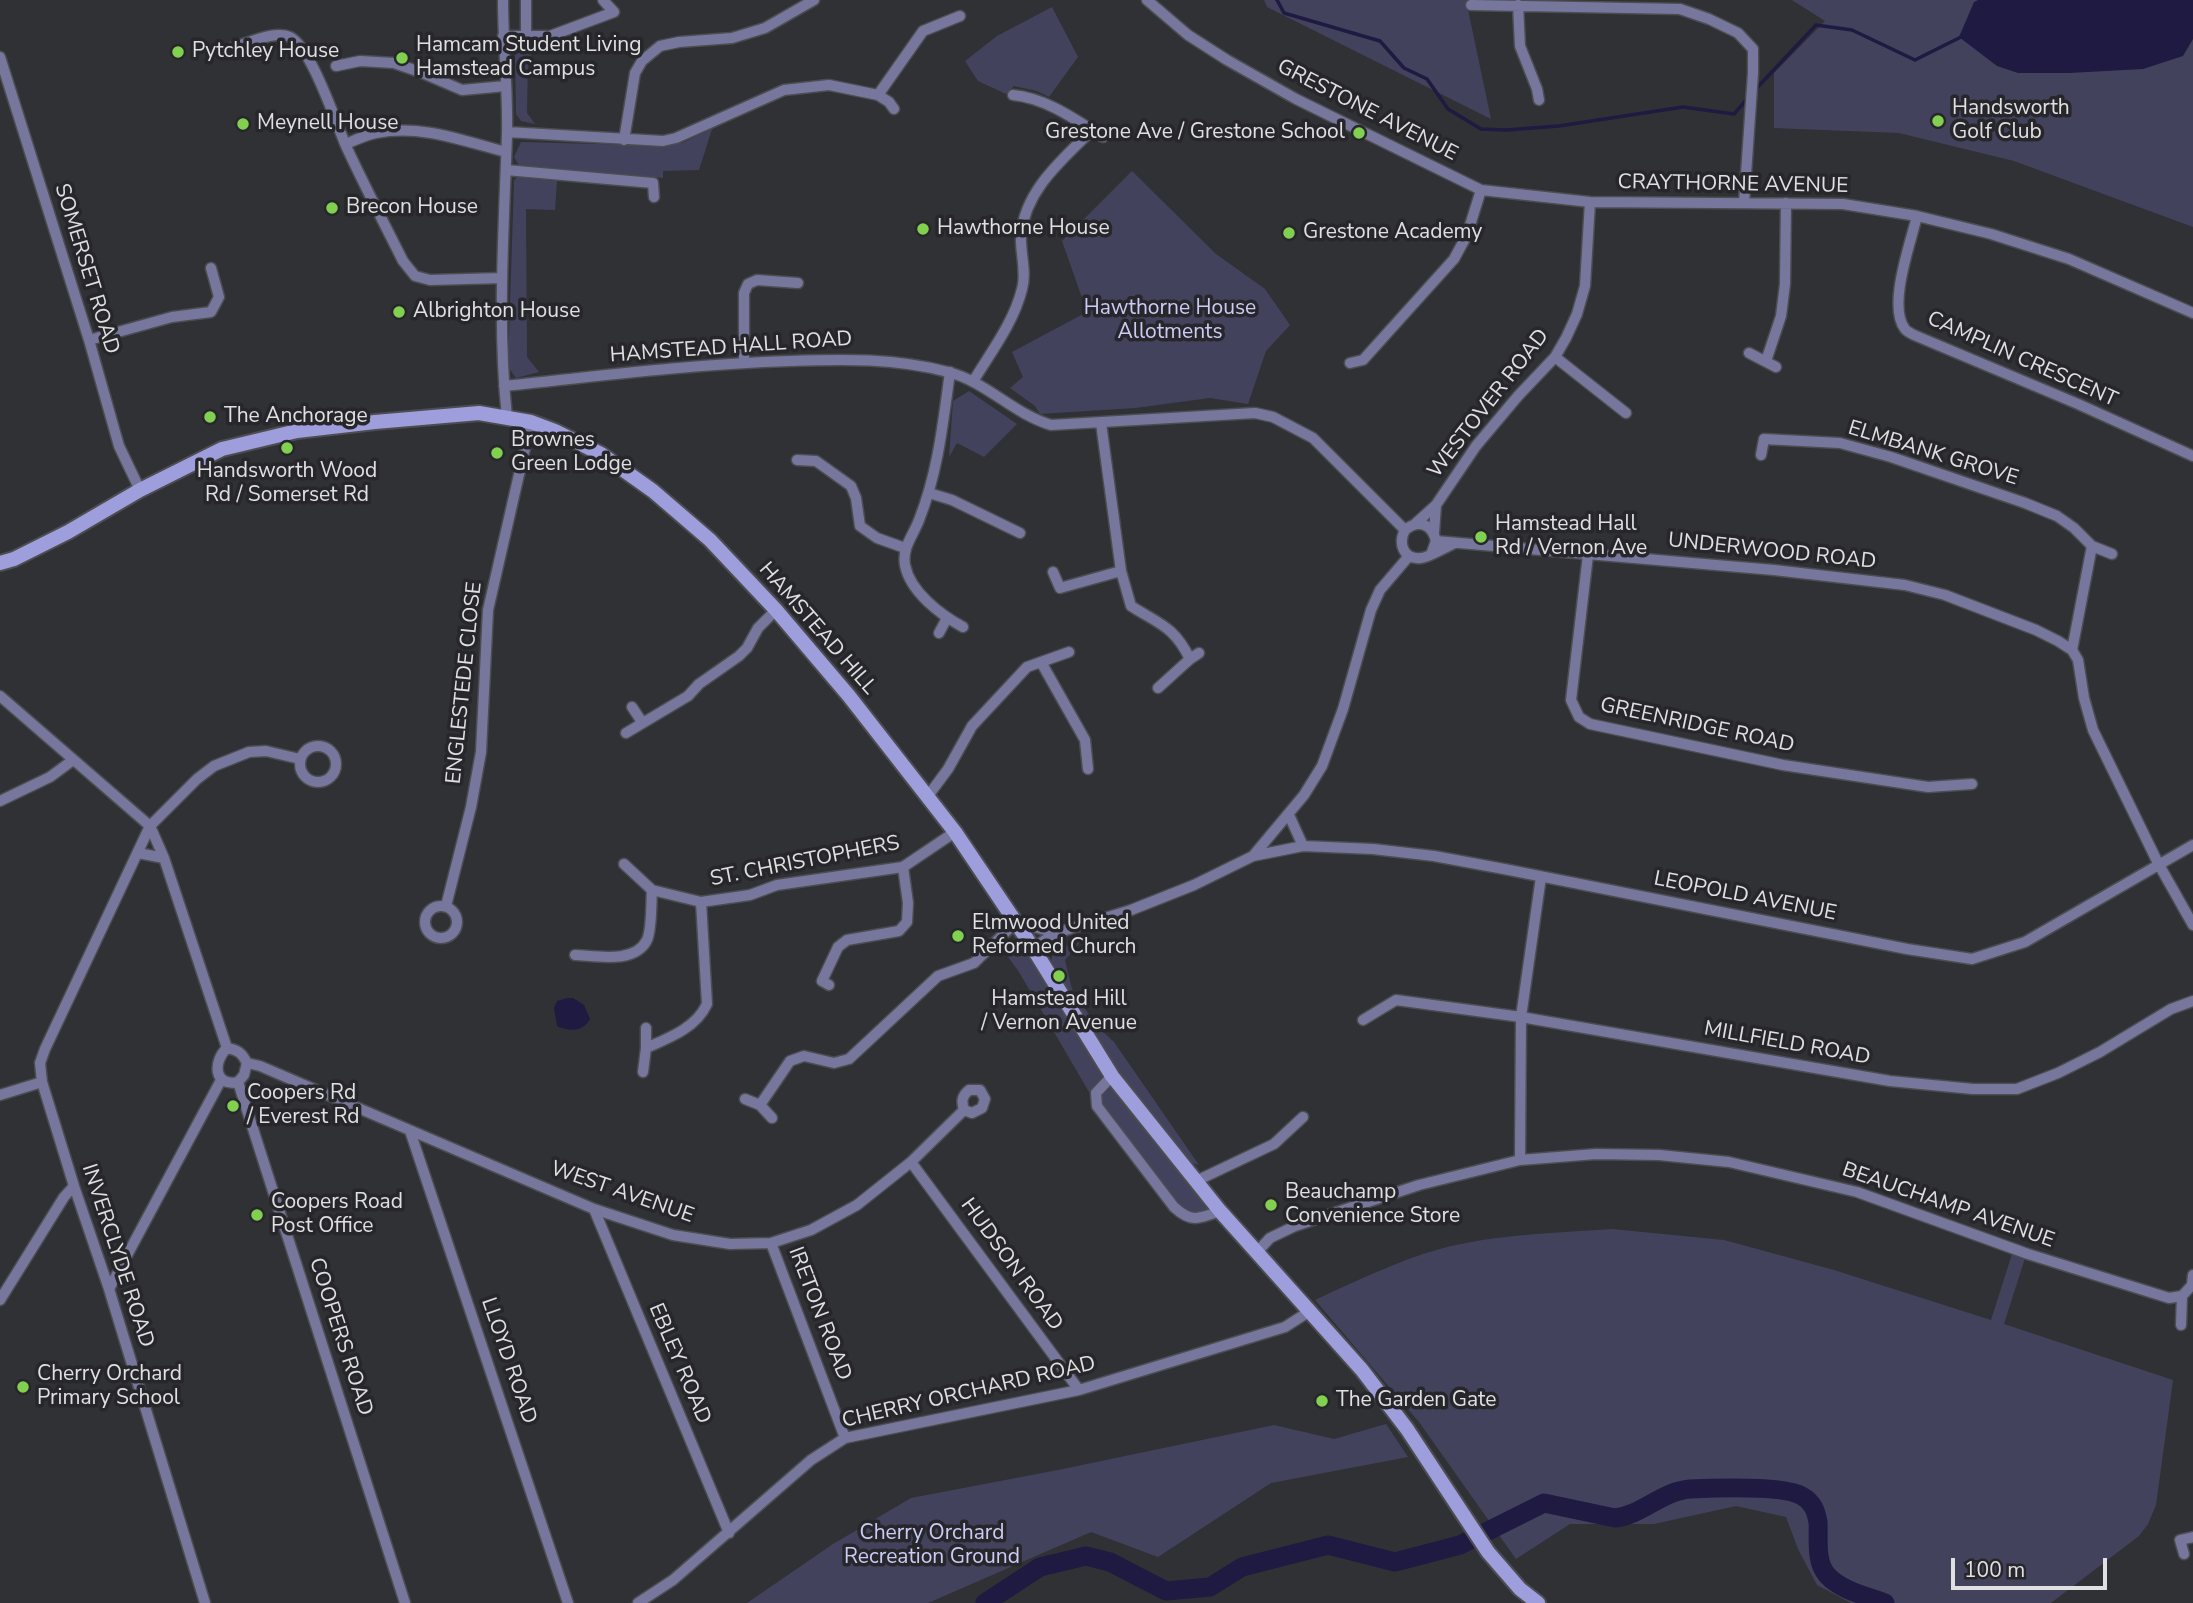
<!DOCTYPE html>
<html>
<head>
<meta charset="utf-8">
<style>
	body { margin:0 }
	#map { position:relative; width:2193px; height:1603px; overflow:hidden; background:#303135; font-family:"Nunito Sans",sans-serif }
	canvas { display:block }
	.scale { position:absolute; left:1951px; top:1558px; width:156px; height:32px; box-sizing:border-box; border:4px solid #e0e0e3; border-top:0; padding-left:9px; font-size:21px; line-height:24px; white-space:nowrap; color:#e0e0e3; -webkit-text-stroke:5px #27272b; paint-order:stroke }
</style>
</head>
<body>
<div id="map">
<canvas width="2193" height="1603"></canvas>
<div class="scale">100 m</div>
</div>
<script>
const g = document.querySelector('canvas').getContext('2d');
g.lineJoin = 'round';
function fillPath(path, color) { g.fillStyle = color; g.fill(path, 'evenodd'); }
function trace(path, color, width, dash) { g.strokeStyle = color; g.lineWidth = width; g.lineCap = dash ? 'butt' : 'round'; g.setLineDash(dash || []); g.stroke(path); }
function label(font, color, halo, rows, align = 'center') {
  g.font = font + ' "Nunito Sans",sans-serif'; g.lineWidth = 7; g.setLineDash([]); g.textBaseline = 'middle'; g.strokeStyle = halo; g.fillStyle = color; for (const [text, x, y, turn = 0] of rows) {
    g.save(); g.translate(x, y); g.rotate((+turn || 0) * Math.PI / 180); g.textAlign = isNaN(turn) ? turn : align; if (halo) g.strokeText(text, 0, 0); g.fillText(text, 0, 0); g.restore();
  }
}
const green = new Path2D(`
	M1264 0H1466L1491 119 1267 7Z
	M1792 0H2193V227L2014 161 1899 133 1774 128V73L1825 21Z
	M1052 7 1078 57 1049 97 1037 91 1014 86 1006 94 978 81 965 61 997 36Z
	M535 50 528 59 527 113 535 124 521 121 516 114 515 55 522 51Z
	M712 129 699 170 663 171V178L519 165 514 157 521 142 632 145 682 143Z
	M1132 171 1216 254 1265 289 1290 325 1266 351 1248 404 1210 398 1135 408 1040 414 1035 406 1010 388 1023 377 1012 352 1087 312 1062 241Z
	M517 177 557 181 555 210 526 209 527 357 539 372 516 378 508 367 514 181Z
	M969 391 1017 424 984 457 957 443 949 457 953 401Z
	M1012 939 1019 941 1103 1070V1076L1089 1092 1019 972 1000 946Z
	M1082 940 1065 960 1072 989 1096 1025 1114 1042 1199 1165 1189 1162 1109 1062 1051 960 1055 950Z
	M1114 1084 1210 1208V1210L1202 1215 1182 1212 1102 1106 1101 1097Z
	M1612 1229 1724 1240 1834 1270 1991 1320 2012 1254 2025 1258 2004 1324 2173 1380 2156 1505 2148 1524 2139 1536 2051 1603H1851L1817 1585 1798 1549 1786 1517 1736 1506 1654 1524H1570L1516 1559 1419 1422 1315 1300C1356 1281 1397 1261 1440 1249 1496 1234 1555 1233 1612 1229Z
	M1386 1424 1408 1457 1271 1483 1158 1557 1091 1532 928 1603H747L833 1544 911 1498 1058 1470 1274 1425 1334 1439Z`);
const water = new Path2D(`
	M1978 0H2193V39L2183 56 2143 69 2069 73H2018L1997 66 1959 37 1974 2Z
	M567 998H573L584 1005 590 1019C583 1032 569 1032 557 1026L554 1008 557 1001Z`);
const stream = new Path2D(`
	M1277 0 1284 13 1380 41 1404 68 1427 79 1448 109 1481 129 1506 130 1559 126 1683 107 1734 114 1749 97
	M1754 91 1816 25 1852 30 1915 60 1961 37`);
const river = new Path2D(`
	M985 1603 1040 1567 1086 1556 1110 1562 1166 1591 1210 1587 1242 1567 1328 1545 1395 1562 1460 1545 1544 1503 1615 1518C1642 1515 1662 1491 1690 1489 1713 1488 1784 1485 1802 1496 1813 1502 1816 1511 1818 1522 1819 1539 1815 1561 1827 1575 1840 1590 1866 1596 1885 1603`);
const street = new Path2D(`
	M503 0C503 44 508 89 507 134 504 228 497 323 507 417
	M1147 0 1188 35 1227 60 1296 99 1481 190 1590 202 1843 204 1917 216 1991 234 2069 259 2193 313
	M1471 5 1680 9 1709 19 1738 33 1753 49V73L1744 203
	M1518 5 1520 46 1537 89 1539 100
	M503 36H550L614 12 603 0
	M526 37V0
	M233 47C249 43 275 30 290 37 311 47 336 123 346 146 364 185 384 223 403 261L415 276 430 280 502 278
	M0 57 89 340 119 446 140 490
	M336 66 360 61 394 63 420 72 462 90 506 86
	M878 95 923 31 960 16
	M1013 95C1046 98 1076 120 1103 137
	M507 132 663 141 676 138 784 90 829 85 878 95 889 102 894 109
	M624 140 635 73 642 61 660 46 679 42 732 38 765 28 814 0
	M346 144C355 140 366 135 376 133 421 124 463 141 506 152
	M506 170 653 183 654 197
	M1917 216C1911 242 1887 306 1905 329 1907 332 1911 333 1914 335L2078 404 2193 456
	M89 340 172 317 211 312 219 297 211 268
	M1749 353 1776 367
	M1555 357 1626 413
	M1766 361 1781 316 1785 284 1786 203
	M744 362V293L748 284 757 280 798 283
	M1350 363 1363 360 1454 259 1467 235 1481 190
	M950 372C943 423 938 472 919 520 913 536 902 547 905 565 910 592 941 615 963 627
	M974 380C991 352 1014 322 1022 289 1027 272 1020 253 1021 235 1025 190 1062 160 1092 130
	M504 386C599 376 694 364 790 361 844 359 896 358 948 372 987 382 1012 413 1051 425L1255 413 1273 417 1313 438 1405 530
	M1101 423 1121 571 1131 606C1159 624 1174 626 1190 659
	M1761 455 1764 439 1840 443 1891 457 2025 503 2057 516 2074 528 2092 546 2072 650
	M797 460 816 461 851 486 856 498 860 526 877 538 905 548
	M929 493 952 500 1020 533
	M1416 523 1436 505 1476 446 1518 396 1555 357 1566 338 1577 314 1585 286 1590 202
	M1434 533 1436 505
	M1436 541 1774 570 1905 585 1945 595 2036 630 2058 641 2072 650 2078 660 2084 698 2093 730 2158 863 2193 925
	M2092 546 2112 554
	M1432 552 1436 541C1432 524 1419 519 1405 530 1398 543 1403 560 1421 558 1427 558 1446 547 1453 544
	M1588 555 1571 700 1579 717 1590 724 1783 765 1928 787 1972 784
	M1053 572 1060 588 1121 571
	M939 633 947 618
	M1041 662 1085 740 1088 769
	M1158 688 1190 659 1199 653
	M0 696 150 826 164 858 227 1048
	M632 707 642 722
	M626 733 688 696 699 684 739 656 747 648 758 628 776 610
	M300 764a18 18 0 1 1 36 0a18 18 0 1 1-36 0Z
	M928 796 948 769 972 726 1027 667 1069 652
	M0 801 50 777 73 760
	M1289 815 1303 846
	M138 853 164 858
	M1253 856 1303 846 1373 849 1434 856 1504 869 1907 949 1972 959 2025 942 2193 845
	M624 864 652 890 701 902 750 895 777 885 903 867 955 832
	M425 922a16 16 0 1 1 32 0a16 16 0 1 1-32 0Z
	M446 906 471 807 481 752 488 610 531 422
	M1056 933 1131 910 1194 885 1253 856 1304 795 1322 766 1343 709 1371 610 1380 590 1409 556
	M575 955C597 956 635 964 647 940 652 929 651 903 652 890
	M829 985 822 981 838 947 847 940 899 931 907 922 908 903 903 867
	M1363 1020 1396 1000 1521 1017 1890 1081 1973 1089H2017L2058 1073 2100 1052 2171 1009 2193 1001
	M227 1048C238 1050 242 1053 247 1063L244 1075 238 1082C213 1087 213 1061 227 1048Z
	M646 1048C669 1038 696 1028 707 1004L701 902
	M247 1063 260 1066 594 1209 673 1235 730 1244 771 1243 811 1230 857 1205 911 1162 964 1110C961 1101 962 1096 969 1090H980L985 1099 982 1108 972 1113 964 1110
	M643 1072 646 1048V1028
	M1112 1076 1096 1093 1097 1106 1174 1207C1191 1223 1199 1219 1220 1211
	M238 1082 405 1603
	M0 1095 42 1082
	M745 1099 760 1105 772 1118
	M760 1105 790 1061 804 1056 834 1063 849 1059 938 976 974 963 1016 922 1056 933 1033 948
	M410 1131 568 1603
	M1520 1160 1521 1017 1541 877
	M911 1162 1079 1390
	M1196 1181 1274 1144 1303 1117
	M594 1209 729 1533
	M771 1243 845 1438
	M1257 1252 1270 1238 1295 1226 1419 1185 1520 1160 1596 1154 1659 1155 1729 1162 1857 1192 2028 1254 2169 1298 2182 1296
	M109 1289 221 1080
	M0 1300 64 1197 74 1186
	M2181 1325 2182 1296 2192 1285 2193 1275
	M2184 1554 2180 1540 2193 1537
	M205 1603 109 1289 74 1186 42 1082 40 1063 45 1049 150 826 197 779 214 766 249 752 266 751 300 759
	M638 1603 673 1580 811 1460 845 1438 1079 1390 1285 1327 1310 1311`);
const secondary = new Path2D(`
	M0 563 14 559 68 532 140 490 222 449 297 431 375 422 479 413 531 422 555 431 601 454 653 491 710 540 776 610 849 696 955 832 1033 948 1112 1076 1220 1211 1362 1370 1407 1429 1488 1552 1520 1589 1538 1603`);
const markers = [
	[178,52,7,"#82d04f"],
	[402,58,7,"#82d04f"],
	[1938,121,7,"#82d04f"],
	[243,124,7,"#82d04f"],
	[1359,133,7,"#82d04f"],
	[332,208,7,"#82d04f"],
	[923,229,7,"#82d04f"],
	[1289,233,7,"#82d04f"],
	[399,312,7,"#82d04f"],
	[210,417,7,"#82d04f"],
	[287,448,7,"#82d04f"],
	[497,453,7,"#82d04f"],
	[1481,537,7,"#82d04f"],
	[958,936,7,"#82d04f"],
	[1059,976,7,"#82d04f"],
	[233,1106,7,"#82d04f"],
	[1271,1205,7,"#82d04f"],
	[257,1215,7,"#82d04f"],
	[23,1387,7,"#82d04f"],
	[1322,1401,7,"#82d04f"]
];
const poiNames = [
	["Hamcam Student Living",416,46],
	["Hamstead Campus",416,70],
	["Pytchley House",192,52],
	["Handsworth",1952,109],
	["Golf Club",1952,133],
	["Meynell House",257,124],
	["Grestone Ave / Grestone School",1345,133,"right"],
	["Brecon House",346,208],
	["Hawthorne House",937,229],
	["Grestone Academy",1303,233],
	["Albrighton House",413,312],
	["The Anchorage",224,417],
	["Brownes",511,441],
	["Green Lodge",511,465],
	["Handsworth Wood",287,472,"center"],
	["Rd / Somerset Rd",287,496,"center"],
	["Hamstead Hall",1495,525],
	["Rd / Vernon Ave",1495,549],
	["Elmwood United",972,924],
	["Reformed Church",972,948],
	["Hamstead Hill",1059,1000,"center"],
	["/ Vernon Avenue",1059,1024,"center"],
	["Coopers Rd",247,1094],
	["/ Everest Rd",247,1118],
	["Beauchamp",1285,1193],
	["Convenience Store",1285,1217],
	["Coopers Road",271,1203],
	["Post Office",271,1227],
	["Cherry Orchard",37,1375],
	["Primary School",37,1399],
	["The Garden Gate",1336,1401]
];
const streetNames = [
	["GRESTONE AVENUE",1367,111,27],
	["CRAYTHORNE AVENUE",1733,185,1],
	["SOMERSET ROAD",86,269,73],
	["HAMSTEAD HALL ROAD",731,348,-4],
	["CAMPLIN CRESCENT",2022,360,24],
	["WESTOVER ROAD",1489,404,-52],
	["ELMBANK GROVE",1933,454,17],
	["UNDERWOOD ROAD",1772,552,6],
	["HAMSTEAD HILL",817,629,49],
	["ENGLESTEDE CLOSE",465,683,-84],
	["GREENRIDGE ROAD",1697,726,12],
	["ST. CHRISTOPHERS",805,862,-11],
	["LEOPOLD AVENUE",1745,897,11],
	["MILLFIELD ROAD",1787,1044,10],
	["WEST AVENUE",622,1193,19],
	["BEAUCHAMP AVENUE",1948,1206,19],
	["INVERCLYDE ROAD",117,1256,72],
	["HUDSON ROAD",1011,1265,54],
	["IRETON ROAD",819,1314,69],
	["COOPERS ROAD",340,1337,72],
	["LLOYD ROAD",508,1361,71],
	["EBLEY ROAD",679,1364,67],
	["CHERRY ORCHARD ROAD",969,1393,-13]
];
const parkNames = [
	["Hawthorne House",1170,309],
	["Allotments",1170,333],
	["Cherry Orchard",932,1534],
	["Recreation Ground",932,1558]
];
fillPath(green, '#43425d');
fillPath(water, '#1e1a41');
trace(stream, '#1e1a41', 3.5);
trace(river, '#1e1a41', 19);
trace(street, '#4c4d51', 13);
trace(secondary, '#4c4d51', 18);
trace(street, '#77779e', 10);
trace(secondary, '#9f9edc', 14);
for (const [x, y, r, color] of markers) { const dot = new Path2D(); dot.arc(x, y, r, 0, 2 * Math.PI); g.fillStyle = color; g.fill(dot); trace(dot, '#27272b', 2.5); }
label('21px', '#e0e0e3', '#27272b', poiNames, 'left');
label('21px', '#e0e0e3', '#27272b', streetNames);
label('21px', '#cbcbf7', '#27272b', parkNames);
</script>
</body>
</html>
